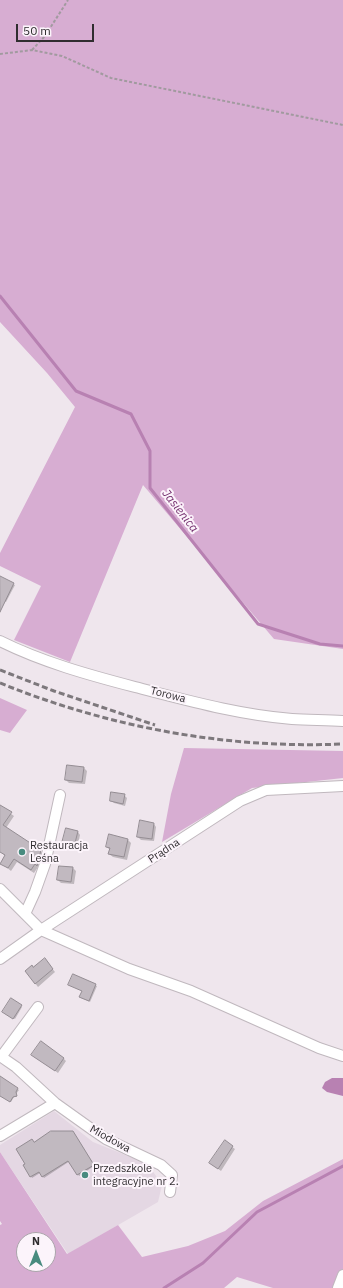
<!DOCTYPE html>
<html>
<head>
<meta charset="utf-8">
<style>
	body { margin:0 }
	#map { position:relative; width:343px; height:1288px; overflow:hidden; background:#efe6ed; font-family:"IBM Plex Sans",sans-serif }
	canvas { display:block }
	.north { position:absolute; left:16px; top:1232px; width:40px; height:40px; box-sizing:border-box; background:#fcf4fb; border:1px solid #aaa4aa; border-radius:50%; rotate:0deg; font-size:11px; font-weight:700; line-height:16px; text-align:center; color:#302d30 }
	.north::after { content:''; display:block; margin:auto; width:14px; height:18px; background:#488b7f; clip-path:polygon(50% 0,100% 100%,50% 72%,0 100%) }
	.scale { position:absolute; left:16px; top:24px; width:78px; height:18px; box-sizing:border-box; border:2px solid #302d30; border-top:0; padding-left:5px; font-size:12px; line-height:14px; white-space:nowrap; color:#302d30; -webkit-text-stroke:3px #fcf4fb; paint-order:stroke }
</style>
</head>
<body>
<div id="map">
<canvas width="343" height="1288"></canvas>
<div class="north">N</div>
<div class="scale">50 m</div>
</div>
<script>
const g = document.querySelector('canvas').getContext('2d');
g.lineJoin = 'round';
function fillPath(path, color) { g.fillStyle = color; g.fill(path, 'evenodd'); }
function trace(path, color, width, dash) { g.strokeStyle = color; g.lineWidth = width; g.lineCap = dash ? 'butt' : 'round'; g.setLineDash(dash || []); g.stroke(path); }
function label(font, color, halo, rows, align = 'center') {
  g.font = font + ' "IBM Plex Sans",sans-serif'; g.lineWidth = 4; g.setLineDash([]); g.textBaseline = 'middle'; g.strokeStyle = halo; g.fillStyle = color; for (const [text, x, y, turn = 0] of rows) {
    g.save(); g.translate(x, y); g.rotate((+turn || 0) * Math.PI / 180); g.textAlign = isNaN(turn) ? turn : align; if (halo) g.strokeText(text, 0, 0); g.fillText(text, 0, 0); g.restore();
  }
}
const built = new Path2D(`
	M54 1111 93 1142 148 1164 162 1185 158 1202 68 1254 0 1152V1145Z`);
const green = new Path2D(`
	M0 0H343V649L274 639 143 485 70 662 14 640 41 586 0 566V553L75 407 47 373 0 322Z
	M0 698 27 710 10 733 0 730Z
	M184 748 343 751V778L252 788 162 842 171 794Z
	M0 1152 67 1254 118 1225 142 1257 188 1246 225 1231 263 1201 343 1159V1288H273L237 1277 224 1288H0V1225L2 1224 0 1221ZM24 1240H48V1264H24Z`);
const water = new Path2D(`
	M332 1078H343V1096L327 1092 322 1088 325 1082Z`);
const shadow = new Path2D(`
	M0 578 15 585 6 602 0 599Z
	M84 768 87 771 85 784 69 783 66 780Z
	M124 795 127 798 125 806 114 803 111 800Z
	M0 806 14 816 6 828 44 854 40 868 38 867 34 873 17 862 11 871 1 863 6 856 0 852Z
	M154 824 156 827 154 841 141 840 138 837Z
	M67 829 78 832 80 835 77 849 66 846 63 843Z
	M127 839 131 843 127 860 113 857 109 854 110 850 107 847Z
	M73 868 76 871 74 884 61 883 58 880Z
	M47 962 55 972 38 987 26 971Z
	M74 975 97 986 90 1002 81 998 83 991 69 985Z
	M21 1006 22 1007 15 1019 5 1013Z
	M33 1055 63 1058 66 1061 58 1073Z
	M0 1078 19 1090 16 1094 17 1097H14L11 1102 0 1096Z
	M74 1133 94 1166 79 1176 70 1161 44 1178 40 1173 32 1178 24 1165 26 1164 34 1143Z
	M225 1142 235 1149 221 1171 210 1163Z`);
const stream = new Path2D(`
	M0 296 76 391 131 414 150 451V488L258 624 320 644 343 646
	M164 1288 203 1263 257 1212 343 1166`);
const building = new Path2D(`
	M0 576 14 583 0 612Z
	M67 765 84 767 82 782 65 780Z
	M111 792 125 794 123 804 110 801Z
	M0 805 12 812 3 825 41 850 37 866 35 864 31 870 14 859 8 868 0 864 5 855 0 852Z
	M140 820 154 823 152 839 137 837Z
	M66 828 78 831 74 847 62 843Z
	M109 834 128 839 124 857 108 854 110 848 106 847Z
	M59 866 73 867 71 882 57 880Z
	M45 958 53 969 35 984 25 971 32 965 33 967Z
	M73 974 96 984 89 1001 79 997 82 991 68 985Z
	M11 998 22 1005 13 1019 2 1012Z
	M41 1041 64 1058 55 1071 31 1055Z
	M0 1076 18 1088 16 1092 17 1096 13 1097 10 1102 0 1096Z
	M51 1131H73L94 1165 77 1175 68 1161 42 1177 39 1172 30 1177 23 1165 25 1164 16 1149 32 1139 34 1142Z
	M225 1140 233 1146 218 1169 209 1163Z`);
const path = new Path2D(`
	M32 50 45 36 68 0
	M0 54 32 50 62 56 111 78 343 125`);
const minor = new Path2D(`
	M0 641C42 662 89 675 135 687 186 700 239 715 292 719 309 720 326 720 343 721
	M0 889 41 930 129 969 191 991 319 1048 343 1056
	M25 914 35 892 45 864 60 795
	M0 959 41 930 240 801 266 790 343 786
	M0 1056 16 1067 55 1103 90 1128 106 1139 161 1165 172 1175 170 1192
	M1 1057 38 1007
	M0 1136 55 1103
	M338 1288 343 1275`);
const rail = new Path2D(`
	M0 670 54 691 155 725
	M0 683C109 727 225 749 343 744`);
const markers = [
	[22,852,4,"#488b7f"],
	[85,1175,4,"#488b7f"]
];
const streetNames = [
	["Torowa",168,695,14],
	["Prądna",164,851,-33],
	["Miodowa",110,1139,29]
];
const poiNames = [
	["Restauracja",30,846],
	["Leśna",30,859],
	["Przedszkole",93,1169],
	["integracyjne nr 2.",93,1182]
];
const waterNames = [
	["Jasienica",180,511,52]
];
fillPath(built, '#e4d7e3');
fillPath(green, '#d7add2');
fillPath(water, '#b881b2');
fillPath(shadow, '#0003');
trace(stream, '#b881b2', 3);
fillPath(building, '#c1b9c0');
trace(building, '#948d93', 1);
trace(minor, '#c0b8be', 12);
trace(path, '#a19a9f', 2, [3, 2]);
trace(minor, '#fff', 10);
trace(rail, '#7d787c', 3, [6, 3]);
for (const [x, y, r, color] of markers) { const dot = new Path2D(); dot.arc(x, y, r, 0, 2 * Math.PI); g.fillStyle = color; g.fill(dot); trace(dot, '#fcf4fb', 1.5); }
label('11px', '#302d30', '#fcf4fb', streetNames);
label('11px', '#302d30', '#fcf4fb', poiNames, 'left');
label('italic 12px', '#763371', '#fcf4fb', waterNames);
</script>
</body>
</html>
